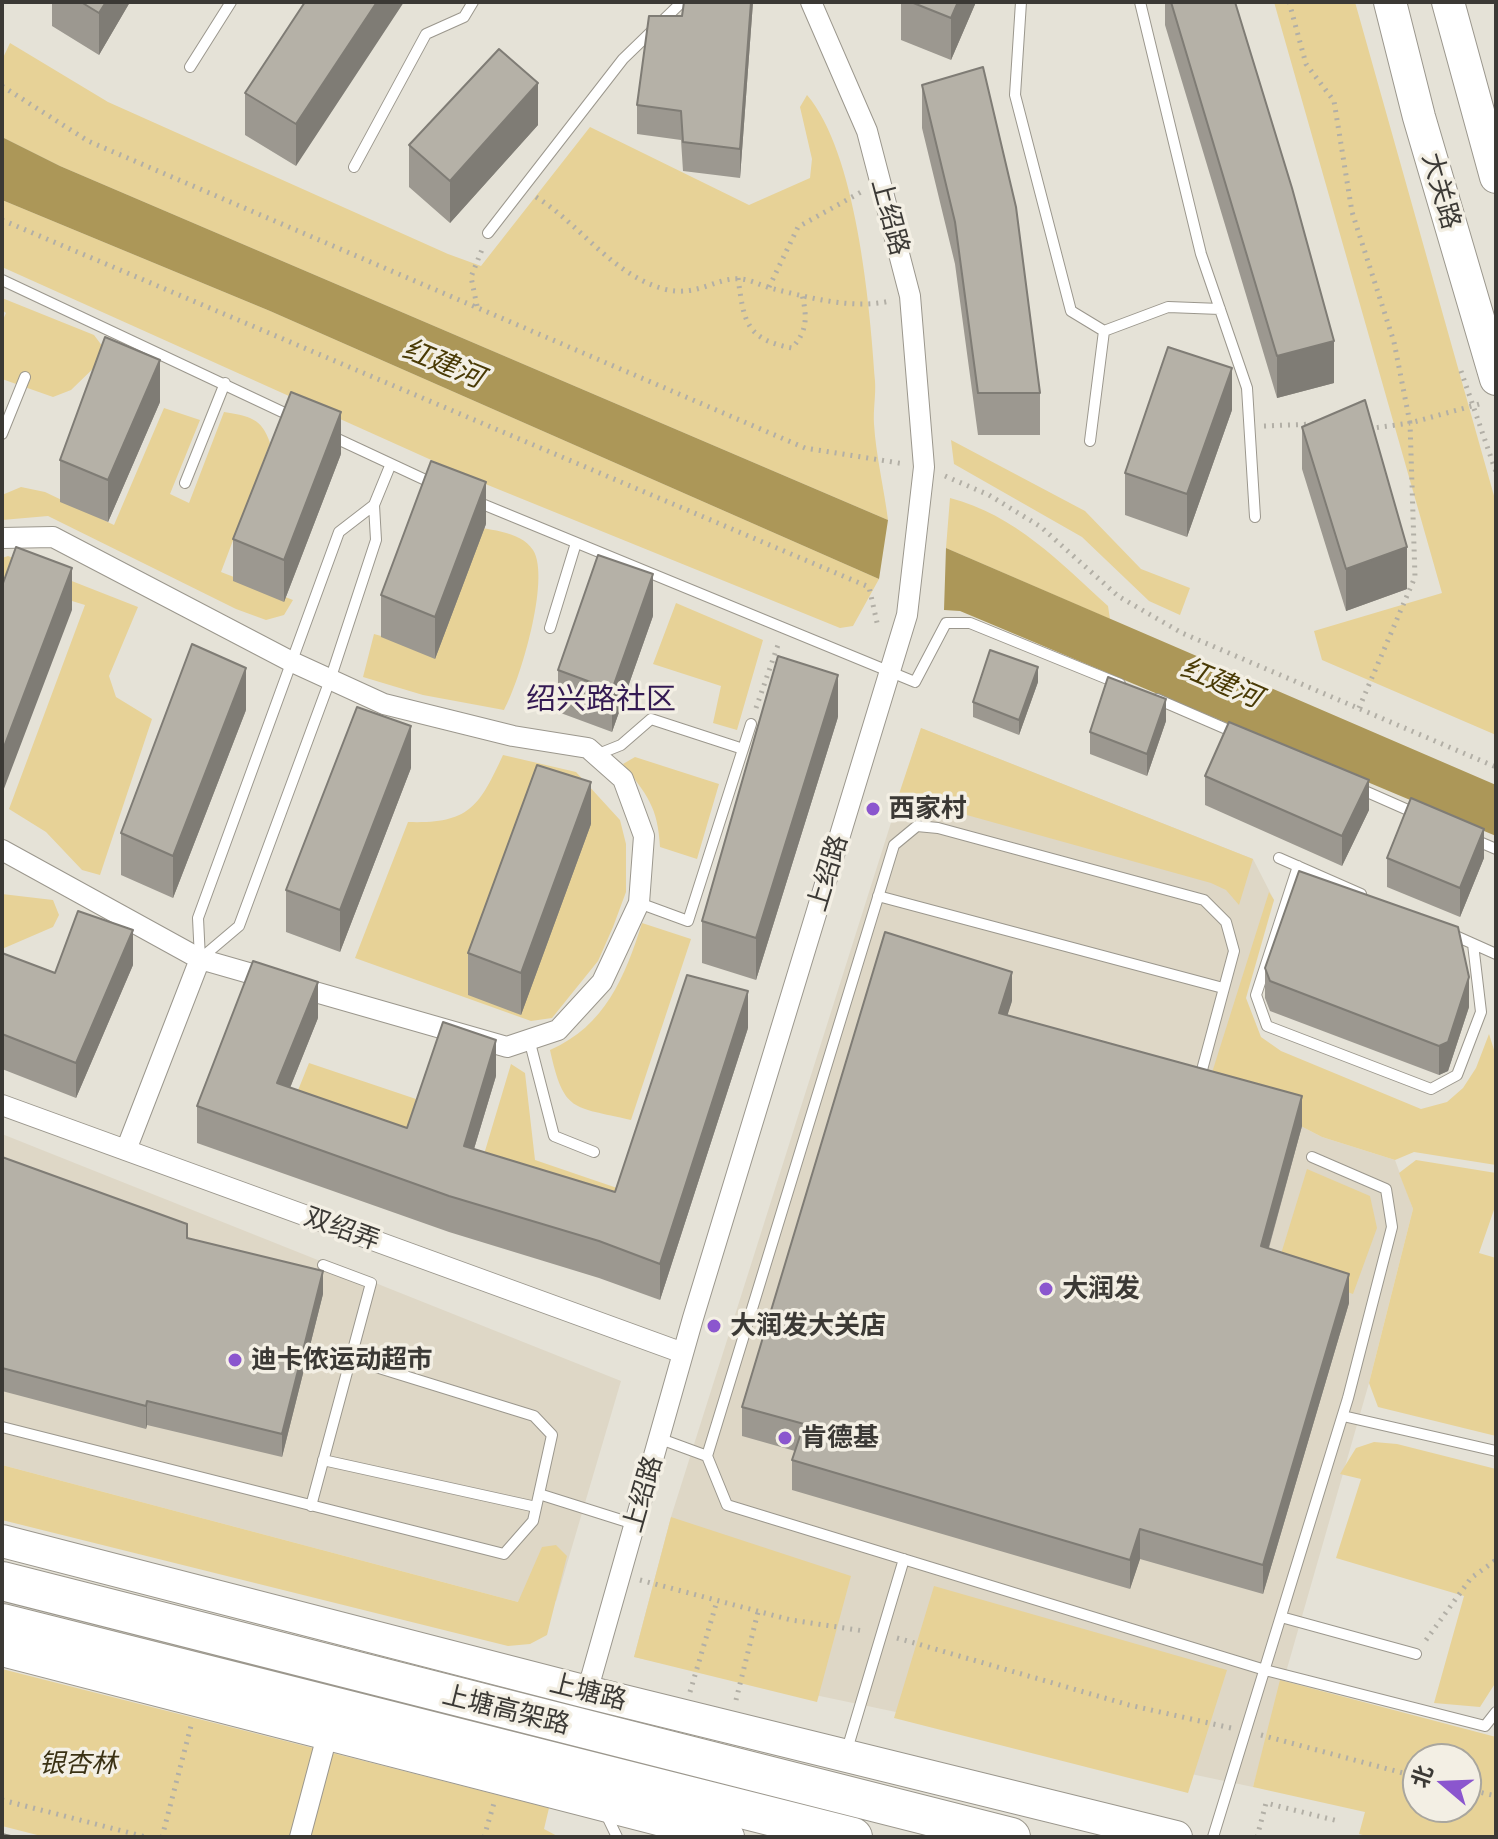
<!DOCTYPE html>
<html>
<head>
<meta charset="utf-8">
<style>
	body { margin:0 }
	#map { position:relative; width:1498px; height:1839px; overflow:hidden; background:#e5e2d7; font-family:"Playfair Display","Noto Sans SC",serif }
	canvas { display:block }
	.frame { position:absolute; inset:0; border:4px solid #3b3935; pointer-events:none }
	.north { position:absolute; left:1402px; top:1743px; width:80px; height:80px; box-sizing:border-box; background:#f3efe4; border:2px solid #a9a69e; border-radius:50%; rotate:289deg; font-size:22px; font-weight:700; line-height:32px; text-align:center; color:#3b3935 }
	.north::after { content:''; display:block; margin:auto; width:28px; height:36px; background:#8b56ce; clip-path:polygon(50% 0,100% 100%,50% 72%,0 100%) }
</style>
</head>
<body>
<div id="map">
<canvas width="1498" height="1839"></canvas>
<div class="frame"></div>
<div class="north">北</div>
</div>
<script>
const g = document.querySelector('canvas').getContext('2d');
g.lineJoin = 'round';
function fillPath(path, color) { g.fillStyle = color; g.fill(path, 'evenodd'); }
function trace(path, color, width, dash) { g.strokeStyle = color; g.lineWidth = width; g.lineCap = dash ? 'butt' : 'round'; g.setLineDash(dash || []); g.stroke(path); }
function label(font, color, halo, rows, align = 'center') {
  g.font = font + ' "Playfair Display","Noto Sans SC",serif'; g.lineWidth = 7; g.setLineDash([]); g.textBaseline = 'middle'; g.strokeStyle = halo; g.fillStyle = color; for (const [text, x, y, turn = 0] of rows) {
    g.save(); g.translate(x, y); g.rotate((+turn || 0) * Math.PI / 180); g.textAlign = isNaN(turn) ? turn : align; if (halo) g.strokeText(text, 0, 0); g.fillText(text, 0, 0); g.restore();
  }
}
const built = new Path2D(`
	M921 728 1253 859 1274 900 1210 1079 1322 1137 1395 1160 1413 1209 1369 1383 1253 1787 634 1657 671 1517Z
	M2 1134 621 1381 556 1601 518 1602 2 1465Z`);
const green = new Path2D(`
	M1274 2H1355L1496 503V735L1322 660 1314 631 1442 593Z
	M10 43 108 102 448 254 481 266 590 127 749 205 810 178 812 159 800 107 807 95C856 152 870 304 875 381 876 395 873 410 874 424 876 456 884 488 888 520L60 166 2 137V60Z
	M2 200 270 311 879 579 853 626 840 628 478 481 2 267Z
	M2 298 94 335 103 347 102 360 71 390 53 397 2 379V322L6 313 2 310Z
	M164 408 200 420 170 494 189 503 224 412C249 416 262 418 270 443L221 572 293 600 284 615 266 620 236 609 48 516 2 520V495L21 487 45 492 114 525Z
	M951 440 1085 511 1141 569 1190 588 1180 615 1149 601 1082 537 954 464Z
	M950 498C1015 515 1060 562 1108 606L1110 619 946 548Z
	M464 526C485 529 520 530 533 550 551 578 520 681 504 710L423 695 363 677 374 634 392 639Z
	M8 556 138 607 109 676 116 697 152 719 100 875 82 870 46 832 9 809 85 605 7 581 2 594V558Z
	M676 603 763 640 737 730 713 723 721 686 653 664Z
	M921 728 1253 859 1239 905 1226 890 1211 883 938 807 918 803 892 815Z
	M503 755 576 772 620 820 626 844V892L613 927 598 961 552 1018 531 1021 355 958 408 822C469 824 479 807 503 755Z
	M635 757 719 784 697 859 660 847C658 807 647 795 623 764Z
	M1269 892 1274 900 1246 998 1261 1037 1281 1051 1421 1109 1447 1102 1463 1088 1476 1068 1489 1034 1496 1056V1165L1414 1152 1395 1160 1322 1137 1210 1079Z
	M2 894 53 900 59 915 53 927 2 949Z
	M642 923 691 939 631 1120C572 1106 564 1113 550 1050 605 1026 625 977 642 923Z
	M309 1063 416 1099 400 1152 288 1115Z
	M511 1064 525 1073 535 1160 617 1188 608 1215 479 1171Z
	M1416 1160 1496 1173V1204L1479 1253 1496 1258V1436L1378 1407 1369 1383 1413 1209 1399 1173Z
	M1307 1169 1370 1196 1377 1228 1353 1294 1277 1267Z
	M1374 1442 1397 1444 1496 1469V1682L1480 1707 1434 1703 1464 1596 1336 1558 1361 1479 1340 1474 1356 1448Z
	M2 1465 518 1602 542 1547 556 1545 567 1556 547 1635 530 1644 508 1646 2 1520Z
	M671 1517 851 1576 817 1702 634 1657Z
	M934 1586 1227 1670 1188 1793 894 1718Z
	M2 1669 549 1808 544 1829 559 1837H45L2 1826Z
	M1280 1680 1496 1737V1837H1370L1359 1834 1365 1812 1253 1787ZM1418 1759H1466V1807H1418Z`);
const water = new Path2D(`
	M2 137 60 166 888 520 879 579 270 311 2 200Z
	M946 548 1496 785V836L960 611 944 610Z`);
const path = new Path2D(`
	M1289 2 1306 64 1334 101 1352 212 1394 342 1410 423 1483 403
	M2 86 88 141 805 448 905 464
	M536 197C580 224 612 275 664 289 697 298 718 276 741 279 751 280 760 285 770 288 807 297 852 310 890 301
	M2 220 869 587 878 627
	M738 278C744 321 745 339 792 348 808 330 807 317 802 294
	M769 287 798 227 861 192
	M477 306 471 277 483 247
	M1461 371 1496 472
	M1264 426 1314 424
	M945 476 989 495 1041 527 1118 596 1182 633 1496 767
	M756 708 779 642
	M1359 708 1415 577 1410 423 1367 429
	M640 1580 791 1620 864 1631
	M897 1638 1129 1705 1231 1728
	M1426 1640 1471 1578 1496 1560
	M690 1692 717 1601
	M736 1700 758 1612
	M1261 1735 1418 1777
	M1466 1789 1496 1796
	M2 1800 146 1837
	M162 1837 191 1726
	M484 1837 494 1803
	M1257 1837 1266 1803 1338 1821`);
const lane = new Path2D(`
	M1021 2 1015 95 1071 311 1104 331 1168 307 1220 309
	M1140 2 1201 254 1247 388 1255 517
	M190 67 231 2
	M354 167 426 34 464 17 473 2
	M488 233 623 59 682 2
	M2 280 293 417
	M2 434 25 377
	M329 435 434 484
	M1090 441 1104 331
	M185 483 225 383
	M475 501 915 682 946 623H970L1120 684
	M550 628 576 543
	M1157 699 1238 734
	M596 755 621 745 651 719 743 749
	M1358 788 1417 814
	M1475 840 1496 849
	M1279 858 1361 894
	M1298 866 1256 995 1267 1026 1431 1089 1457 1075 1481 1012 1473 944
	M878 896 1223 988
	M639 903 688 921 751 724
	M1449 933 1496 954
	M200 959 198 918 339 532 374 505 390 466
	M200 959 239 926 330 680 376 540 374 505
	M529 1039 554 1136 594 1152
	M350 1359 534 1416 552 1435 539 1494
	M1343 1416 1496 1451
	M2 1427 504 1554 533 1521 539 1494 634 1524
	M658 1438 707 1456 727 1505 1265 1670 1485 1726 1496 1712
	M707 1456 894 845 917 826 938 828 1204 900 1226 922 1234 951 1199 1081
	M323 1460 536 1507
	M311 1506 371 1283 323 1265
	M1281 1617 1416 1654
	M846 1753 904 1559
	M605 1812 617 1837
	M1213 1837 1348 1398 1392 1227 1386 1189 1312 1157`);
const street = new Path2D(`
	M2 538 53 537 290 661 384 704 513 736 588 748 623 779 644 836 639 903 602 982 558 1030 507 1047 200 959 2 850
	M2 1105 683 1353
	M126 1150 200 959
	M587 1692 693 1318 907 615 924 467 910 296 867 131 811 2
	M300 1837 328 1732`);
const primary = new Path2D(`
	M1390 2 1419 117 1496 379
	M1448 2 1496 177
	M2 1541 587 1692 1176 1837
	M2 1650 728 1837`);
const highway = new Path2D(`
	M2 1581 1011 1837
	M2 1623 853 1837`);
const wall = new Path2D(`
	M52 2H130L99 55 52 26Z
	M305 2 296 166 245 135V93Z
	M753 2 740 178 683 171 681 140 637 134V105L682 16Z
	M901 2H976L951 60 901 40Z
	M1165 2H1235L1334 383 1277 398 1165 25Z
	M922 85 1040 393V435H978L955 264 922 128Z
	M538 125 450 223 409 187V145Z
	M160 402 108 522 60 502V460Z
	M1232 410 1187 537 1125 515V473Z
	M1302 427 1407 589 1346 611 1302 469Z
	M341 454 284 602 233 581V539Z
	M486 524 435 659 381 637V595Z
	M653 616 612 732 558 712V670Z
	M1038 682 1019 735 973 717V702Z
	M246 710 173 898 121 875V833Z
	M838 717 756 980 702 963V921Z
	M1166 721 1147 776 1090 754V732Z
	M411 768 340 952 286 932V890Z
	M1205 776 1369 810 1342 866 1205 805Z
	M591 824 521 1015 468 995V953Z
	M1387 858H1484L1460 917 1387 887Z
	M2 953 55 973 133 965 76 1098 2 1069Z
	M1265 968 1469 1007 1448 1071 1439 1075 1270 1011 1265 998Z
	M1012 1001 1007 1015 1302 1126 1269 1248 1349 1303 1263 1594 1140 1559 1130 1589 792 1490V1460L795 1451 742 1436V1407Z
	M318 1018 290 1088 407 1128 496 1076 474 1149 615 1192 748 1028 660 1300 599 1278 449 1232 197 1143V1106Z
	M2 1157 187 1238 323 1294 282 1457 147 1425 146 1429 2 1391Z`);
const shadedWall = new Path2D(`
	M106 2H130L99 55V13Z
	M377 2H404L296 166V124Z
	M751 2H753L740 178V149Z
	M958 2H976L951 60V18Z
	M538 83V125L450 223V181Z
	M1334 341V383L1277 398V356Z
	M160 360V402L108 522V480Z
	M1232 368V410L1187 537V494Z
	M341 412V454L284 602V560Z
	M486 482V524L435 659V617Z
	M1407 547V589L1346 611V569Z
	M72 568V610L2 794V752Z
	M653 574V616L612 732V690Z
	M1038 667V682L1019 735V720Z
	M246 668V710L173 898V856Z
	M838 675V717L756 980V938Z
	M1166 699V721L1147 776V754Z
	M411 726V768L340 952V910Z
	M1369 780V810L1342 866V836Z
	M591 782V824L521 1015V973Z
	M1484 829V858L1460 917V888Z
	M133 930V965L76 1098V1063Z
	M1012 972V1001L999 1042V1013Z
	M1469 977V1007L1448 1071 1439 1075V1046Z
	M318 982V1018L277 1120V1083Z
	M748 991V1028L660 1300V1264Z
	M496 1040V1076L464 1182V1146Z
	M1302 1096V1126L1261 1275V1246Z
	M323 1271V1294L282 1457V1434Z
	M1349 1274V1303L1263 1594V1565Z
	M147 1401V1425L146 1429V1406Z
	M1140 1529V1559L1130 1589V1560Z`);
const building = new Path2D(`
	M81 2H106L99 13Z
	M305 2H377L296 124 245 93Z
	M684 2H751L740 149 683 142 681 111 637 105 649 16H682Z
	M911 2H958L951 18Z
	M1171 2H1235L1292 188 1334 341 1277 356Z
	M499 49 538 83 450 181 409 145Z
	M983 67 1016 207 1040 393H978L955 222 922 85Z
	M105 337 160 360 108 480 60 460Z
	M1168 347 1232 368 1187 494 1125 473Z
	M291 392 341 412 284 560 233 539Z
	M1365 400 1407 547 1346 569 1302 427Z
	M431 461 486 482 435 617 381 595Z
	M16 547 72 568 2 752V586Z
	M598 555 653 574 612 690 558 670Z
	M192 644 246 668 173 856 121 833Z
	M990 650 1038 667 1019 720 973 702Z
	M778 656 838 675 756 938 702 921Z
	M1108 677 1166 699 1147 754 1090 732Z
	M357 707 411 726 340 910 286 890Z
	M1229 722 1369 780 1342 836 1205 776Z
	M537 765 591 782 521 973 468 953Z
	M1411 798 1484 829 1460 888 1387 858Z
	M1299 871 1458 927 1469 977 1448 1042 1439 1046 1270 981 1265 968Z
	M78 911 133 930 76 1063 2 1034V953L55 973Z
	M885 932 1012 972 999 1013 1302 1096 1261 1246 1349 1274 1263 1565 1140 1529 1130 1560 792 1460 804 1424 742 1407Z
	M253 961 318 982 277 1083 407 1128 443 1022 496 1040 464 1146 615 1192 687 975 748 991 660 1264 599 1241 449 1196 197 1106Z
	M2 1157 187 1224V1238L323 1271 282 1434 147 1401 146 1406 2 1368Z
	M2 1834 15 1837H2Z`);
const markers = [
	[873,809,8,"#8b56ce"],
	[1046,1289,8,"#8b56ce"],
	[714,1326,8,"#8b56ce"],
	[235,1360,8,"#8b56ce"],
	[785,1438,8,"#8b56ce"]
];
const streetNames = [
	["大关路",1441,191,74],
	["上绍路",890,217,75],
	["上绍路",828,873,-73],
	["双绍弄",342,1229,20],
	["上绍路",643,1494,-74],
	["上塘路",588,1692,14],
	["上塘高架路",506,1710,14]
];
const poiNames = [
	["西家村",889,809],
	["大润发",1062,1289],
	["大润发大关店",730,1326],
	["迪卡侬运动超市",251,1360],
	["肯德基",801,1438]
];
const parkNames = [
	["银杏林",78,1764]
];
const waterNames = [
	["红建河",443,364,22],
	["红建河",1221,683,23]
];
const quarterNames = [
	["绍兴路社区",601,700]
];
fillPath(built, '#ded7c6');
fillPath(green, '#e7d297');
fillPath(water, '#ac9758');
trace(lane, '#9b978d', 12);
trace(street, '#9b978d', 22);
trace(primary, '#9b978d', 34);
trace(highway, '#9b978d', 40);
trace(path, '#b2afa6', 5, [2, 6]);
trace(lane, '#fff', 10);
trace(street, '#fff', 20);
trace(primary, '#fff', 32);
trace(highway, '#fff', 38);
fillPath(wall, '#9c9890');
fillPath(shadedWall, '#7f7c75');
fillPath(building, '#b5b1a7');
trace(building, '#7f7c75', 2);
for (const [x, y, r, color] of markers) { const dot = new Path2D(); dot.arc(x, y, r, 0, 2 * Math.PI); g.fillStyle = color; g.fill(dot); trace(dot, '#f3efe4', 3); }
label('26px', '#3b3935', '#f3efe4', streetNames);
label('bold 26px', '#3b3935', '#f3efe4', poiNames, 'left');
label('italic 26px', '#3a3114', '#f3efe4', parkNames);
label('italic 28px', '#4a3b06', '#f3efe4', waterNames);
label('30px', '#341a53', '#f3efe4', quarterNames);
</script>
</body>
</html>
